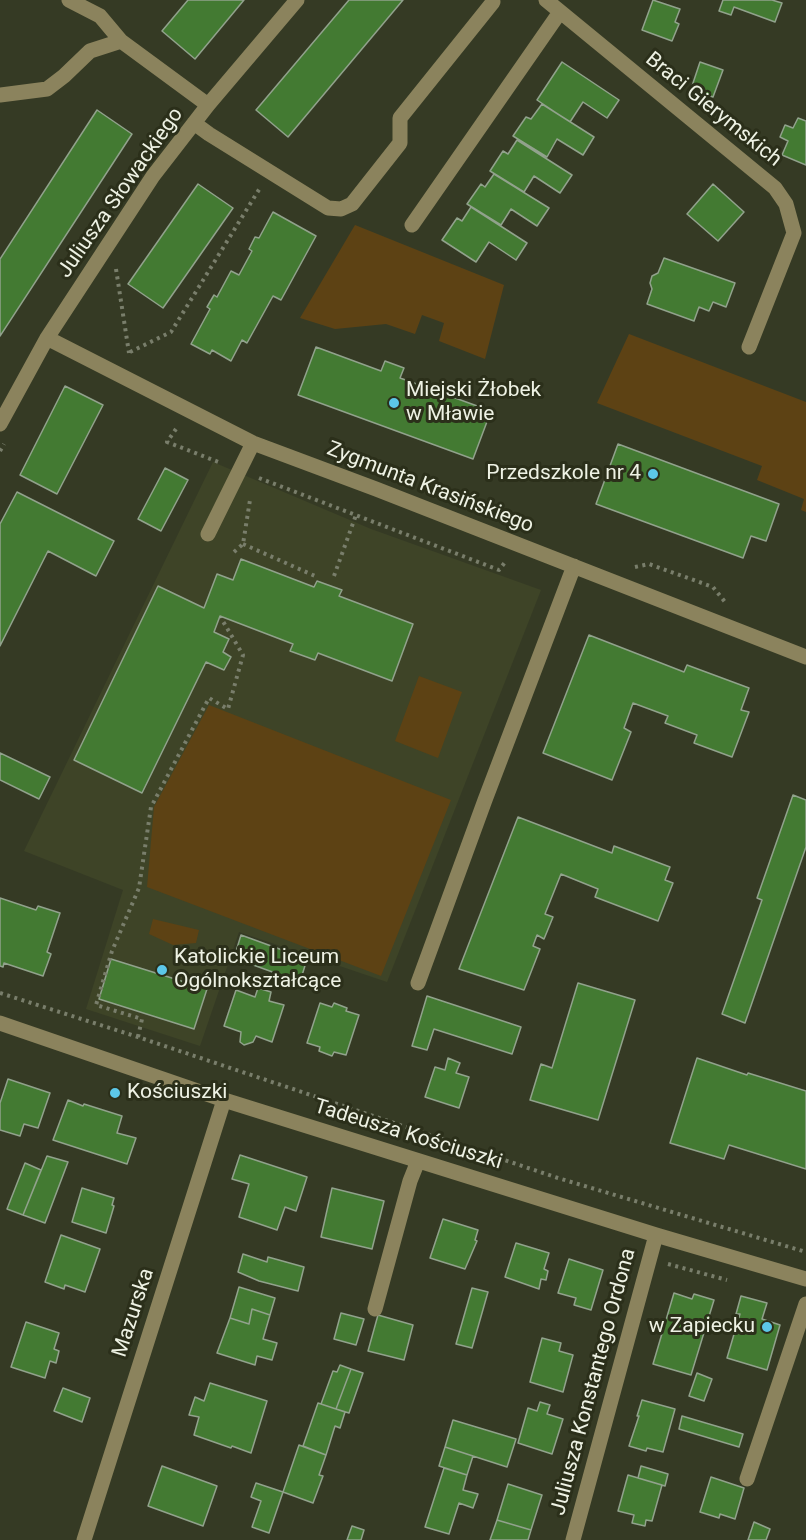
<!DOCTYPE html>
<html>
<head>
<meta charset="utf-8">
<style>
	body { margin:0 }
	canvas { display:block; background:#353a24 }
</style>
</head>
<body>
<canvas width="806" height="1540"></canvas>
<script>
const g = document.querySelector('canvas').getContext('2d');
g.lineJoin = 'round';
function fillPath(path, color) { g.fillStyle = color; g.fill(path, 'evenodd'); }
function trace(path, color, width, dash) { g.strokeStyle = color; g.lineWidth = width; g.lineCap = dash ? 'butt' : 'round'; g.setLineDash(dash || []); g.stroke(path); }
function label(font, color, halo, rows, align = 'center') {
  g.font = font + ' Roboto,sans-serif'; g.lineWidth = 6; g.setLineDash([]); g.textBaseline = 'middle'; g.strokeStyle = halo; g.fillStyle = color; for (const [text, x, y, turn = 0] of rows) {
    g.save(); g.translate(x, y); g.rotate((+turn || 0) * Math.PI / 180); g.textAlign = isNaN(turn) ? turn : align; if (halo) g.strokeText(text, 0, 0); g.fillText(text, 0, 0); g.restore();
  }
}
const built = new Path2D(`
	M213 462 371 529 541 590 387 982 239 932 200 1046 86 1009 123 890 24 851Z`);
const green = new Path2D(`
	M355 225 504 285 485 359 439 341 444 323 422 315 415 334 386 324 335 329 300 318Z
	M629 334 806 402V512L801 510 804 499 757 480 762 466 597 403Z
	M419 676 462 692 438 758 395 741Z
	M209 705 451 800 381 976 147 887 154 807Z
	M153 919 199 930 196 943 173 945 149 934Z`);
const building = new Path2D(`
	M188 0H244L195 59 162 31Z
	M349 0H403L288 137 256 110Z
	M653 0 680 9 675 22 679 24 672 41 642 30Z
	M723 0H772L782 3 775 22 734 7 731 15 719 11Z
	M562 62 619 100 607 118 583 102 570 122 537 100Z
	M700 62 723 70 713 97 691 89Z
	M542 104 594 137 583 155 557 139 547 157 513 136 526 117 531 119Z
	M97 110 132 134 0 336V259Z
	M798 118 806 121V165L782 155 788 141 780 137 785 125 793 128Z
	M517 140 572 175 560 193 534 176 524 192 490 171 503 151 508 154Z
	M494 174 549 208 537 226 511 209 501 225 467 204 481 184 485 187Z
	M198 184 233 208 163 308 128 284Z
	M713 184 744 212 718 241 687 214Z
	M471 207 527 243 516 260 489 242 476 262 442 240 457 218 462 221Z
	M273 212 316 236 281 300 273 296 247 343 242 340 231 361 212 350 210 354 191 344 210 309 207 307 214 295 217 297 231 271 239 275 252 251 249 249 255 237 259 238Z
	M664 258 735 283 726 307 713 302 709 311 699 307 694 321 647 304 652 289 650 283 652 276 658 273Z
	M316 347 381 371 385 361 404 368 400 378 491 411 473 459 298 395Z
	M65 386 103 405 57 494 20 475Z
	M618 444 779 504 766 541 751 536 743 558 596 504Z
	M165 468 188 480 161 531 138 519Z
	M17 492 114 541 96 576 48 551 0 646V524Z
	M241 559 314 587 317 581 342 590 339 596 413 624 392 681 318 653 315 660 290 651 293 644 220 616 214 632 229 639 223 652 231 657 224 670 206 662 142 793 74 760 158 586 204 608 217 574 233 580Z
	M589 635 684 672 687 665 749 688 741 710 749 712 732 757 694 743 697 735 665 723 668 716 633 703 624 728 631 732 612 780 543 753Z
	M0 753 50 777 39 799 0 780Z
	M793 795 806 800V847L745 1023 722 1014 762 900 757 898Z
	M518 817 612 853 614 846 670 867 665 880 673 883 658 921 595 897 598 889 561 874 545 914 553 917 544 939 537 935 533 946 540 949 524 990 459 969Z
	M0 898 36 910 38 906 60 913 47 952 51 954 43 976 4 963 3 967 0 966Z
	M241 935 307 959 300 982 234 958Z
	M111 959 207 989 194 1029 99 999Z
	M578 983 635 1000 598 1120 530 1100 541 1064 552 1068Z
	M258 988 271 992 269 1001 284 1005 272 1042 256 1036 253 1042 244 1045 240 1042 241 1032 224 1026 236 990 255 997Z
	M427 996 521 1027 512 1054 434 1029 427 1050 412 1046Z
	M320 1003 332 1007 334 1003 347 1008 346 1011 359 1015 346 1055 334 1052 332 1056 319 1051 320 1047 307 1043Z
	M448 1058 460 1063 456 1073 469 1077 459 1108 425 1097 435 1067 445 1070Z
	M697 1058 747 1075 748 1073 806 1091V1169L729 1145 724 1159 670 1143Z
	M8 1079 50 1093 38 1128 24 1124 20 1136 0 1130V1103Z
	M68 1100 83 1106 84 1104 122 1116 117 1133 136 1138 127 1164 53 1140Z
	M240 1155 307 1177 296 1211 285 1207 277 1230 239 1217 249 1184 232 1179Z
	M47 1156 68 1162 45 1223 23 1215Z
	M25 1163 41 1170 23 1215 7 1209Z
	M82 1188 114 1198 112 1205 114 1206 106 1233 72 1222Z
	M332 1188 384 1201 372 1249 321 1237Z
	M443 1219 478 1230 475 1240 477 1241 465 1269 430 1258Z
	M61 1235 100 1249 85 1292 65 1285 64 1289 45 1282Z
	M516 1243 549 1253 544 1269 548 1271 546 1280 541 1279 539 1289 505 1277Z
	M243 1254 267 1262 268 1257 304 1267 298 1291 259 1281 238 1272Z
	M569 1259 603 1270 591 1310 574 1305 576 1298 558 1293Z
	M239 1287 275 1298 270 1315 252 1309 249 1324 230 1318Z
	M472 1288 488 1292 472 1348 456 1344Z
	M674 1293 692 1299 694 1294 714 1300 691 1375 653 1364Z
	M741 1296 767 1303 762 1319 780 1325 767 1370 727 1358 740 1314H736Z
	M252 1309 270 1315 263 1339 277 1343 272 1360 257 1356 255 1365 217 1353 230 1318 249 1324Z
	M341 1313 364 1319 356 1345 334 1339Z
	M378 1315 413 1325 404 1360 368 1351Z
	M26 1322 59 1333 54 1349 59 1351 56 1363 50 1361 45 1378 11 1367Z
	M542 1338 561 1343 559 1351 573 1355 563 1392 530 1382Z
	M340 1365 351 1369 336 1409 321 1404 333 1371 337 1372Z
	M351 1369 363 1373 349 1413 336 1409Z
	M697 1373 712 1379 704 1401 689 1396Z
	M210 1383 267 1401 251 1453 232 1446 231 1448 194 1435 199 1417 189 1415 195 1397 204 1401Z
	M63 1388 90 1398 82 1422 54 1411Z
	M642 1400 675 1409 663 1452 647 1448 646 1451 629 1446 639 1416H637Z
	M540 1402 550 1405 547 1414 563 1419 552 1454 518 1443 528 1408 537 1411Z
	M318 1403 345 1412 340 1428 335 1426 326 1455 303 1446Z
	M682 1416 743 1434 739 1447 679 1429Z
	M453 1420 516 1439 507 1467 445 1447Z
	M299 1445 326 1455 319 1475 323 1476 313 1503 283 1492Z
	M445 1447 473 1456 467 1475 439 1466Z
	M162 1466 217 1486 203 1526 148 1506Z
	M641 1466 668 1474 665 1486 638 1478Z
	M444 1468 467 1475 463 1490 478 1494 473 1508 459 1503 449 1534 425 1527Z
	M628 1475 662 1485 652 1521 646 1520 645 1526 632 1523 634 1515 618 1511Z
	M711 1477 744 1488 735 1519 720 1514 719 1518 700 1512Z
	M256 1483 283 1492 269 1533 252 1527 261 1501 251 1497Z
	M508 1484 542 1495 531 1530 497 1520Z
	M497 1520 531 1530 528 1540H490Z
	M754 1522 770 1529 766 1540H748Z
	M352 1526 364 1530 361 1540H347Z`);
const path = new Path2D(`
	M116 269 129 353
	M130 352 171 332 260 188
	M176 429 167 442 221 463
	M0 451 4 444
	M259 478 499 570 506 561
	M243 544 315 576
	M234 552 243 544 250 500
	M635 567 649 564 713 587 725 602
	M334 576 356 515
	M0 993 138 1037 558 1178 806 1252
	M138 1037 142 1019 96 1005 112 951 139 888 151 807 209 698 228 709 243 655 221 618
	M668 1264 727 1280`);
const minor = new Path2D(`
	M69 0 100 16 121 41 208 105
	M546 0 775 188 786 204 794 233 749 347
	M0 95 47 89 64 76 90 51 121 41
	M194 123 209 134 328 208 341 209 352 204 400 143V118L493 2
	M412 225 560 12
	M47 338 253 443 376 489 806 657
	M0 424 47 338 153 176 208 105 297 0
	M208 534 253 443
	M418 983 485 800 574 566
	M0 1023 224 1100 656 1235 806 1279
	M375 1309 410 1181 418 1161
	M747 1479 806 1304
	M84 1540 224 1100
	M573 1540 656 1235`);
const markers = [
	[394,403,6,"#5cc7e8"],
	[653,474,6,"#5cc7e8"],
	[162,970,6,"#5cc7e8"],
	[115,1093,6,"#5cc7e8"],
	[767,1327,6,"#5cc7e8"]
];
const streetNames = [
	["Braci Gierymskich",713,110,39],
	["Juliusza Słowackiego",121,193,-55],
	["Zygmunta Krasińskiego",430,488,21],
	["Tadeusza Kościuszki",408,1135,17],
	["Mazurska",134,1313,-72],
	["Juliusza Konstantego Ordona",594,1382,-75]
];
const poiNames = [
	["Miejski Żłobek",406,391],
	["w Mławie",406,415],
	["Przedszkole nr 4",641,474,"right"],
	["Katolickie Liceum",174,958],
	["Ogólnokształcące",174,982],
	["Kościuszki",127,1093],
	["w Zapiecku",755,1327,"right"]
];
fillPath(built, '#3e4427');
fillPath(green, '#5d4214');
fillPath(building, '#437a32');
trace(building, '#91a28c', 1.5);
trace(path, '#797e6b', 4, [3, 4.5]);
trace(minor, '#8b835d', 15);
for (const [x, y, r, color] of markers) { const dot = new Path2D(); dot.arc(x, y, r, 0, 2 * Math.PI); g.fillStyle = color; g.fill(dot); trace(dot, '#2b2f1a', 2); }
label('21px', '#eef2e4', '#2b2f1a', streetNames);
label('21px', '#eef2e4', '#2b2f1a', poiNames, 'left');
</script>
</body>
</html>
